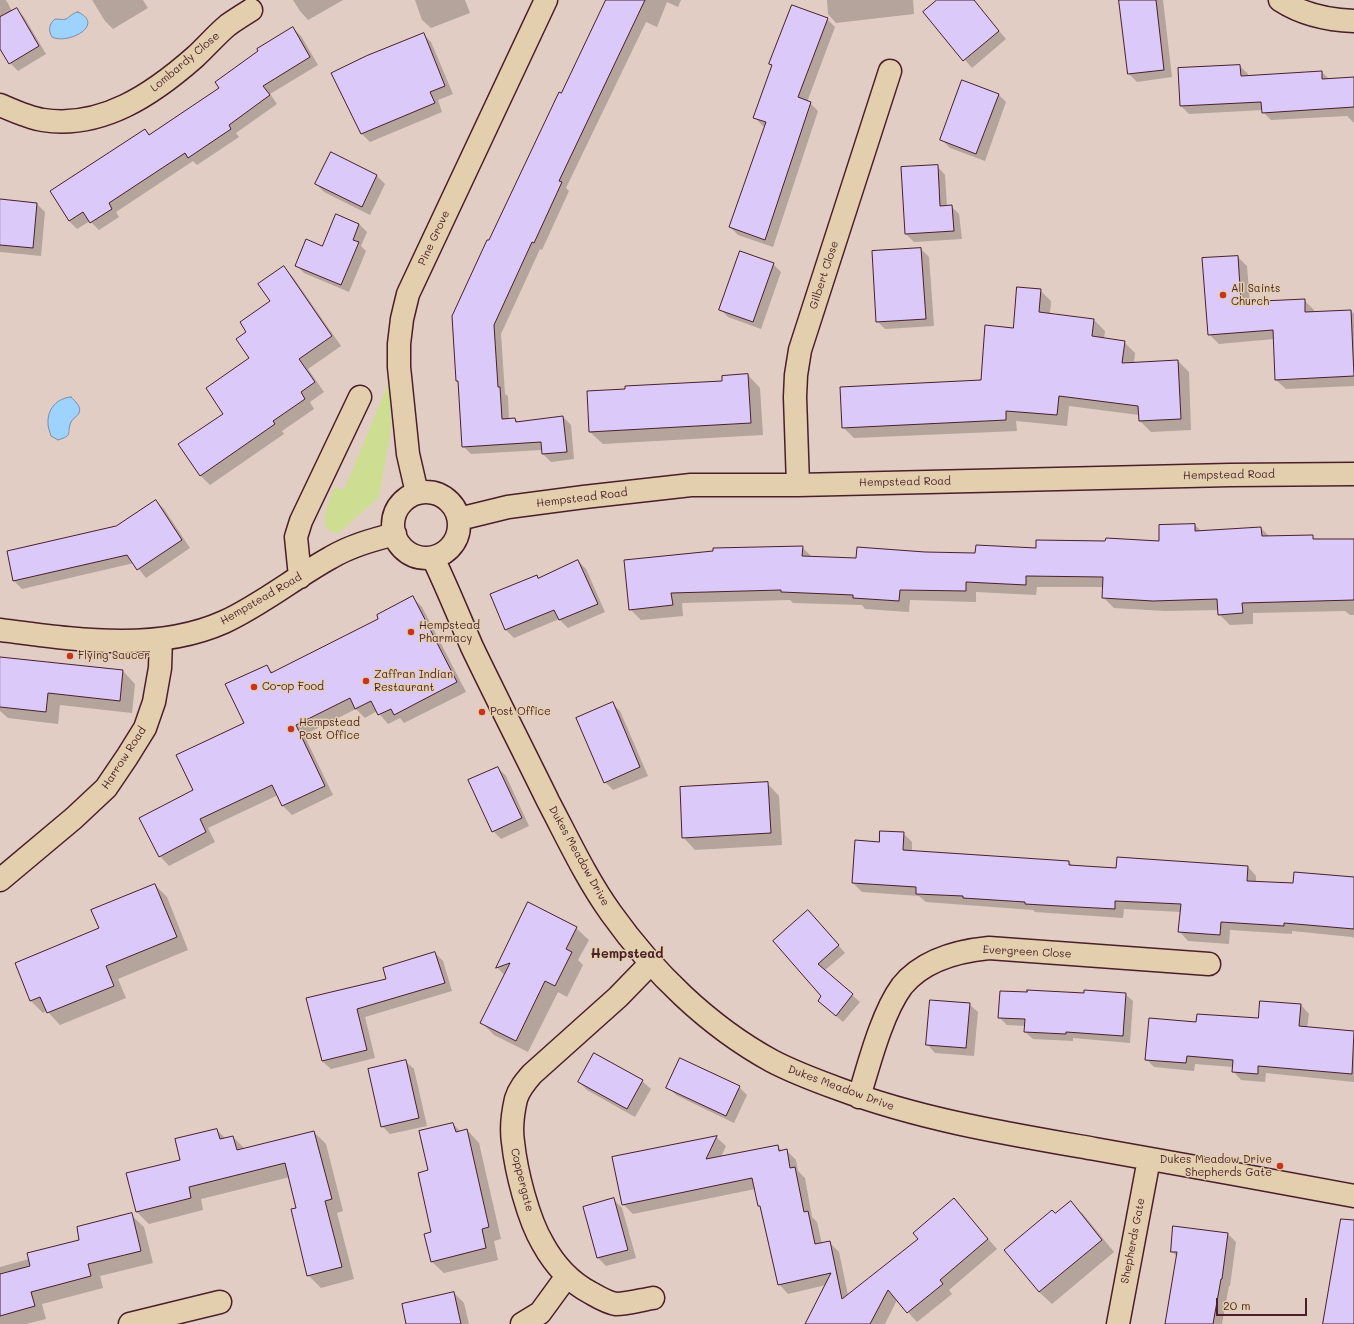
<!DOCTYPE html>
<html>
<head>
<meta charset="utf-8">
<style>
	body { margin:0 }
	#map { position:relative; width:1354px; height:1324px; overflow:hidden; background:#e1cdc4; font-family:Mali,sans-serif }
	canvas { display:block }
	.scale { position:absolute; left:1216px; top:1298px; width:91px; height:18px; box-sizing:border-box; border:2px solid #4a1f2b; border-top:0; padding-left:5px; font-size:12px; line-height:14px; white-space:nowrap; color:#4a1f2b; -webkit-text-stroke:3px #e3cfad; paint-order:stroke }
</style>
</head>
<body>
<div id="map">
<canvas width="1354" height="1324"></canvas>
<div class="scale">20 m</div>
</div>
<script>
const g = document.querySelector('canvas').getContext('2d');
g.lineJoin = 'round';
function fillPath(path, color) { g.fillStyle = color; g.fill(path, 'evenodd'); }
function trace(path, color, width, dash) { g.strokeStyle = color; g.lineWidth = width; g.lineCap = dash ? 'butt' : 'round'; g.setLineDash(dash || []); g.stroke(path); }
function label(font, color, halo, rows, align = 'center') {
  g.font = font + ' Mali,sans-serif'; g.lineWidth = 3; g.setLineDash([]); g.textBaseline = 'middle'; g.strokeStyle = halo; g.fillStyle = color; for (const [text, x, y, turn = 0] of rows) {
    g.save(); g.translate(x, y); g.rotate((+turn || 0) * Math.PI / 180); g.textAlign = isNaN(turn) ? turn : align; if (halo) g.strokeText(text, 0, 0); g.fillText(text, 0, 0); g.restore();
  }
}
const green = new Path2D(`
	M389 382 391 428 379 497 339 533C313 532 330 501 334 487L344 490Z`);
const water = new Path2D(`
	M78 12C106 25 68 45 52 37 48 30 49 24 55 19 59 19 63 20 66 19 70 17 72 13 78 12Z
	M71 397C75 401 82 407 79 413 77 417 73 418 71 422 66 434 74 435 58 440L51 436C50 432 48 428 48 424 47 409 57 398 71 397Z`);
const shadow = new Path2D(`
	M0 0H6L12 11 16 9 24 17 46 54 18 71 10 63 0 47Z
	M92 0H143L148 8 113 29 105 21Z
	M293 0H343L308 20 300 11Z
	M415 0H465L470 13 431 28 422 20Z
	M607 0H681L678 7 667 2 657 27 646 22 566 188 569 191 542 250 540 249 501 334 505 394 508 396 509 420 515 419 518 422 563 417 571 425 574 459 551 462 543 454 542 450 471 454 463 446 459 383 457 381 489 242Z
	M827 0H913L914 14 836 23 828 14Z
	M939 0H973L1006 39 972 68 924 12Z
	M1120 0H1163L1172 77 1137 82 1129 74Z
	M827 19 835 27 807 102 810 103 818 111 773 247 738 235 730 227 765 127 763 126 755 118 773 66 770 64Z
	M293 28 301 36 318 65 270 94 277 104 236 133 239 137 197 165 193 161 116 212 119 217 99 230 90 221 77 229 69 221 51 192 145 130 150 136 220 89Z
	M423 34 431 42 453 94 438 100 442 112 370 142 362 134 332 74Z
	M1240 66 1248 74V76L1322 72 1329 79 1354 78V123L1347 116 1271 120 1263 112V110L1189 114 1181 106 1179 69Z
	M998 94 1006 102 985 161 950 148 942 140Z
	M331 153 377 176 385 184 370 215 324 192 316 184Z
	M937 166 945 175 947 207 951 206 959 214 962 239 914 242 906 234Z
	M0 200 37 204 45 212 41 256 0 252Z
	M359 224 367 232 361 246 366 251 349 292 304 273 296 265Z
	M921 249 929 257 934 326 885 329 877 321 873 252Z
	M1238 257 1247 266 1250 303 1304 300 1314 310V313L1351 311 1354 314V386L1286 389 1276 380 1274 339 1219 344 1209 334Z
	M773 264 781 272 761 329 728 317 720 309Z
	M284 267 293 277 341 346 308 369 324 392 310 402 314 409 282 431 284 434 210 485 200 475 225 414 250 359 247 332 271 302Z
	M1040 290 1051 301 1050 314 1094 320 1105 331 1104 339 1124 342 1135 353 1134 363 1178 361 1189 372 1191 430 1151 432 1140 421 1139 415 1069 406 1067 426 1016 421 1017 431 854 438 843 427 982 381 1014 329Z
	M748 375 760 388 763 435 603 444 590 432 626 390 723 382Z
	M156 501 164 509 190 548 146 578 134 563 22 589 14 581 8 552 116 527Z
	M1195 525 1201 531 1261 528 1270 537 1312 536 1315 540H1354V615H1350L1345 611 1253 613V624L1230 625 1219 614V610L1165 611 1114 608 1103 597V587H1037L1036 595 976 592V602L910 600 909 612 865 609 862 605 793 603 790 600 682 603 683 616 641 620 630 609 625 561 802 547 813 558 857 559 925 553 976 554 1160 542Z
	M578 561 586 569 605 612 568 628 559 619 514 638 506 630 536 576 540 579Z
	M413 598 422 607 466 692 404 723 400 718 388 724 377 711 365 718 356 709 304 735 333 795 292 815 283 806 278 795 208 828 215 842 169 866 160 856 194 790 245 723 266 666 273 673 380 619Z
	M0 658 123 671 135 684 132 713 60 705 58 724 8 718 0 711Z
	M612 703 620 711 648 776 613 790 605 782Z
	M498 768 506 776 529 826 501 839 493 831Z
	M767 783 779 796 782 845 695 850 683 837Z
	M903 833 912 842V852L1069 862 1074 867 1117 869 1248 867 1256 876V882L1294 885 1354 878V938L1352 937 1292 931V934L1230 930 1229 944 1188 941 1180 932 1181 912 1124 909 1123 918 1035 912 1033 910 926 902 919 896 862 892 853 883 880 843Z
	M155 885 167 897 188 950 118 979 126 998 60 1025 47 1011 43 1013 31 1001 101 929Z
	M815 918 845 953 824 971 860 1002 843 1022 819 1001 823 996 774 941Z
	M576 928 589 940 578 960 583 965 567 997 558 992 528 1052 494 1035 482 1023 505 976 497 967Z
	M435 953 443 961 452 991 365 1017 375 1058 331 1069 322 1061 308 999 388 980Z
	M1085 994H1125L1133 1001 1130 1043 1073 1038V1041L1033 1039 1025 1032 1026 1026 1007 1025 1000 1018Z
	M969 1004 978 1012 974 1056 935 1053 927 1044Z
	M1301 1005 1309 1014 1307 1028 1354 1032V1082L1266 1073 1265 1082 1241 1080 1233 1071V1067L1195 1064 1194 1071 1154 1067 1146 1059 1197 1023 1259 1019Z
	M594 1054 642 1081 651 1089 635 1117 587 1090 579 1082Z
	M405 1061 414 1069 427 1126 390 1134 382 1126Z
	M668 1087H739L747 1095 734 1123 676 1095Z
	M453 1124 461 1132 467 1130 479 1143 501 1239 494 1241 498 1260 444 1273 431 1261 433 1233Z
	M217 1130 225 1138 233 1137 245 1149 314 1132 326 1144 343 1211 337 1213 354 1279 321 1288 308 1275 298 1209 290 1177 201 1199 203 1210 149 1224 136 1211 181 1161Z
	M716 1137 726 1146 721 1157 778 1147 782 1151 786 1150 796 1160 798 1171 805 1178 812 1217 817 1222 822 1244 829 1242 839 1252 848 1295 919 1239 954 1200 997 1249 949 1290 952 1294 917 1322 897 1300 885 1324H806L826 1285 788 1294 779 1284 762 1209 759 1206 755 1189 633 1214 623 1204Z
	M614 1200 622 1208 636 1258 606 1266 598 1258Z
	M1070 1202 1083 1214 1114 1252 1052 1304 1039 1292 1055 1214Z
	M131 1215 144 1227 153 1263 100 1276 103 1288 42 1304 46 1319 26 1324H0V1267L29 1259 81 1240Z
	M1228 1234 1236 1242 1230 1286H1229L1222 1324H1166L1177 1257 1172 1251Z
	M454 1293 464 1303 469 1324H407Z`);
const building = new Path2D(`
	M606 0H645L559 181 562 182 534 243 532 242 494 325 498 387H500L502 419 515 418 516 422 563 416 567 452 542 454 541 442 462 447 458 381H456L452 316 487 240H489L559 92 561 93Z
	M937 0H974L999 31 963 61 923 12Z
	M1119 0H1156L1164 70 1128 74Z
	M792 5 828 18 798 97 811 102 765 240 729 227 766 122 753 118 772 65 769 64Z
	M17 8 39 46 9 64 0 49V17Z
	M293 27 310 57 263 86 270 95 229 125 231 129 188 158 185 153 109 203 112 209 90 223 83 212 69 221 50 191 145 129 149 135 219 88 215 82 258 51 257 49Z
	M424 33 445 86 430 92 435 103 361 134 331 73 366 56Z
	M1240 65 1241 76 1322 71V79L1354 77V107L1262 113 1261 102 1180 106 1178 68Z
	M962 80 999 94 976 154 940 140Z
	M331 152 377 175 362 207 315 184Z
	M938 165 940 206 952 205 954 231 905 234 901 167Z
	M0 199 37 203 33 248 0 245Z
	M336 214 359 224 353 240 359 242 341 285 295 266 306 239 322 246Z
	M921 248 926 319 876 322 872 251Z
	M740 251 774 263 753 322 719 310Z
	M1238 256 1241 302 1305 299V312L1351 310 1354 376 1275 380 1273 330 1208 335 1202 258Z
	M284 266 332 336 299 359 315 382 301 392 305 399 273 421 275 424 200 476 178 444 223 414 206 388 249 358 236 339 246 332 240 322 270 301 258 284Z
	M1017 287 1041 289 1039 312 1094 319 1092 336 1125 341 1122 363 1178 360 1181 419 1139 421 1138 406 1059 396 1057 415 1006 411V420L842 428 840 387 981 380 985 325 1013 328Z
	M748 374 751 423 589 432 587 391 625 389V386L722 381V376Z
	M156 500 182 540 137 570 127 555 13 581 7 551 116 526Z
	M1195 524V531L1261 527 1262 536 1313 535V539H1354V600L1242 603 1243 613 1218 615 1217 599 1153 601 1102 598 1103 577 1026 576V585L966 582V591L900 590 899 601 853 598V595L781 592V590L671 593 673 605 629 610 624 560 713 551V548L803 546 802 556 856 558 857 547 925 552 975 553 976 545 1036 548V540L1105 541 1106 538 1159 541V525Z
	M578 560 598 604 559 620 554 610 505 630 490 594 537 575 538 578Z
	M413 596 457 682 394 715 391 709 378 715 371 701 355 709 350 698 296 725 325 786 282 806 272 785 200 819 206 832 159 857 139 818 193 790 176 755 244 723 225 684 267 665 271 673 378 619 377 615Z
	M0 657 123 670 120 701 48 693 46 712 0 707Z
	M613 702 640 767 604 783 576 718Z
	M498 767 522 818 492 832 468 780Z
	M768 782 771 833 682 838 680 787Z
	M880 831 904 832 903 850 1069 861V865L1116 868 1117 857 1248 866 1247 881 1293 883 1294 872 1354 877V929L1284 923V926L1221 922 1220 935 1178 932 1181 904 1115 901V909L1059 906 1025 904V902L963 898V896L916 894V887L852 883 855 840 879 842Z
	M155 884 177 937 106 966 114 986 47 1013 40 997 30 1001 15 963 99 928 91 910Z
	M528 902 577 927 566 949 572 952 555 986 545 981 516 1041 480 1023 510 963 496 968Z
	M808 910 839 945 818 964 853 994 836 1016 818 1001 821 996 773 941Z
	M435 952 445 983 357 1009 367 1050 322 1061 306 998 386 979 383 968Z
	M1027 990 1084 993V990L1126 993 1123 1036 1066 1032V1034L1024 1032 1025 1019 998 1018 1000 991 1027 992Z
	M930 1000 970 1003 966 1048 926 1045Z
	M1260 1001 1301 1004 1299 1026 1354 1031 1352 1074 1258 1066V1074L1232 1072 1233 1060 1187 1056 1186 1063 1145 1060 1149 1018 1196 1022 1197 1014 1258 1018Z
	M594 1053 643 1080 627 1109 578 1082Z
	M680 1058 740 1086 726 1116 666 1088Z
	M406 1060 419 1118 381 1127 368 1069Z
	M453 1123 456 1132 467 1129 489 1227 482 1229 486 1248 431 1262 424 1234 431 1232 418 1173 428 1170 419 1131Z
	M217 1129 220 1139 233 1136 237 1150 314 1131 332 1199 325 1201 342 1267 307 1276 291 1209 296 1208 285 1163 189 1187 191 1198 136 1212 126 1173 180 1160 175 1139Z
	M717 1136 706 1159 778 1145 779 1151 787 1149 790 1168 795 1167 804 1212 808 1211 815 1244 830 1241 842 1299 918 1239 913 1233 954 1198 988 1239 940 1280 943 1284 907 1313 888 1290 870 1324H805L831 1273 778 1285 760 1206H758L752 1178 622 1205 612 1157Z
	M614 1198 628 1250 597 1258 583 1207Z
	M1071 1201 1102 1240 1039 1292 1004 1250 1052 1210 1055 1213Z
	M132 1213 141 1251 88 1264 91 1276 31 1292 35 1306 0 1316V1274L30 1266 27 1253 79 1240 77 1227Z
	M1341 1219 1354 1220V1324H1323Z
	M1173 1226 1228 1233 1222 1279H1221L1213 1324H1165L1177 1252H1171Z
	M454 1292 461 1324H406L402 1304Z`);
const minor = new Path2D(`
	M1280 0C1303 15 1327 20 1354 21
	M0 105C14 111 29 118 43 120 102 129 153 94 195 57 206 47 216 35 228 25 235 20 243 15 251 10
	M798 485 795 397 796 375 800 350 890 71
	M393 525a33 33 0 1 1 66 0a33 33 0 1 1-66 0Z
	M417 493 408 454 399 367V344L402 319 408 294 546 0
	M459 519 508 507 584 497 691 485H798L1230 475 1354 474
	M433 558C447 587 459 617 472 647 497 699 523 750 548 801 568 839 586 878 611 913 653 972 708 1026 772 1061 793 1072 817 1081 839 1089 922 1120 1009 1134 1095 1149 1181 1164 1268 1180 1354 1196
	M300 577 296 537 301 521 360 397
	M0 630C72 639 155 653 224 622 261 605 294 578 330 558 350 546 372 540 395 534
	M0 880 74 818 106 788 127 757 145 728 154 702 160 668 161 639
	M651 963 618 997 532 1074C525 1082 519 1089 516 1099 513 1112 511 1129 513 1142 516 1171 528 1219 543 1244 554 1264 570 1282 591 1293 598 1297 608 1303 616 1304 628 1304 641 1300 653 1298
	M859 1097C869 1064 882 1013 902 986 923 960 958 951 989 948L1209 964
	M130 1324 220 1302
	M522 1324 540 1313 567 1276
	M1118 1324 1149 1159`);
const markers = [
	[1223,295,4,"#c8321e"],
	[411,632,4,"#c8321e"],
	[70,656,4,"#c8321e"],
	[366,681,4,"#c8321e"],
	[254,687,4,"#c8321e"],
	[482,712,4,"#c8321e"],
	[291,729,4,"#c8321e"],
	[1280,1166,4,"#c8321e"]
];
const streetNames = [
	["Lombardy Close",185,62,-40],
	["Pine Grove",434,238,-65],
	["Gilbert Close",824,275,-72],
	["Hempstead Road",1229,475,-1],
	["Hempstead Road",905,482,-1],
	["Hempstead Road",582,498,-7],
	["Hempstead Road",261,599,-30],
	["Harrow Road",124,758,-57],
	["Dukes Meadow Drive",579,856,61],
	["Evergreen Close",1027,952,3],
	["Dukes Meadow Drive",841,1088,20],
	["Coppergate",522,1180,76],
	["Shepherds Gate",1133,1241,-79]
];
const poiNames = [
	["All Saints",1231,289],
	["Church",1231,302],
	["Hempstead",419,626],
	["Pharmacy",419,639],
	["Flying Saucer",78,656],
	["Zaffran Indian",374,675],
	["Restaurant",374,688],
	["Co-op Food",262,687],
	["Post Office",490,712],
	["Hempstead",299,723],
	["Post Office",299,736],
	["Dukes Meadow Drive",1272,1160,"right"],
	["Shepherds Gate",1272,1173,"right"]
];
const quarterNames = [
	["Hempstead",627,954]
];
fillPath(green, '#cdde93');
fillPath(water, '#9dd3fc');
trace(water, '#7c8ba8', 1);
fillPath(shadow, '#0003');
fillPath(building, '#dbc9fa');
trace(building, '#4a1f2b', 1);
trace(minor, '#4a1f2b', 25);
trace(minor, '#e3cfad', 22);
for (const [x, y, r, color] of markers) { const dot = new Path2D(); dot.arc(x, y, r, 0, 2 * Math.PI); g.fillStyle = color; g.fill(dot); trace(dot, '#e3cfad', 1.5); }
label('11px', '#4a1f2b', '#e3cfad', streetNames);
label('11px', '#4a1f2b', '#e3cfad', poiNames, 'left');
label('bold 13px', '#4a1f2b', '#e3cfad', quarterNames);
</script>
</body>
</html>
